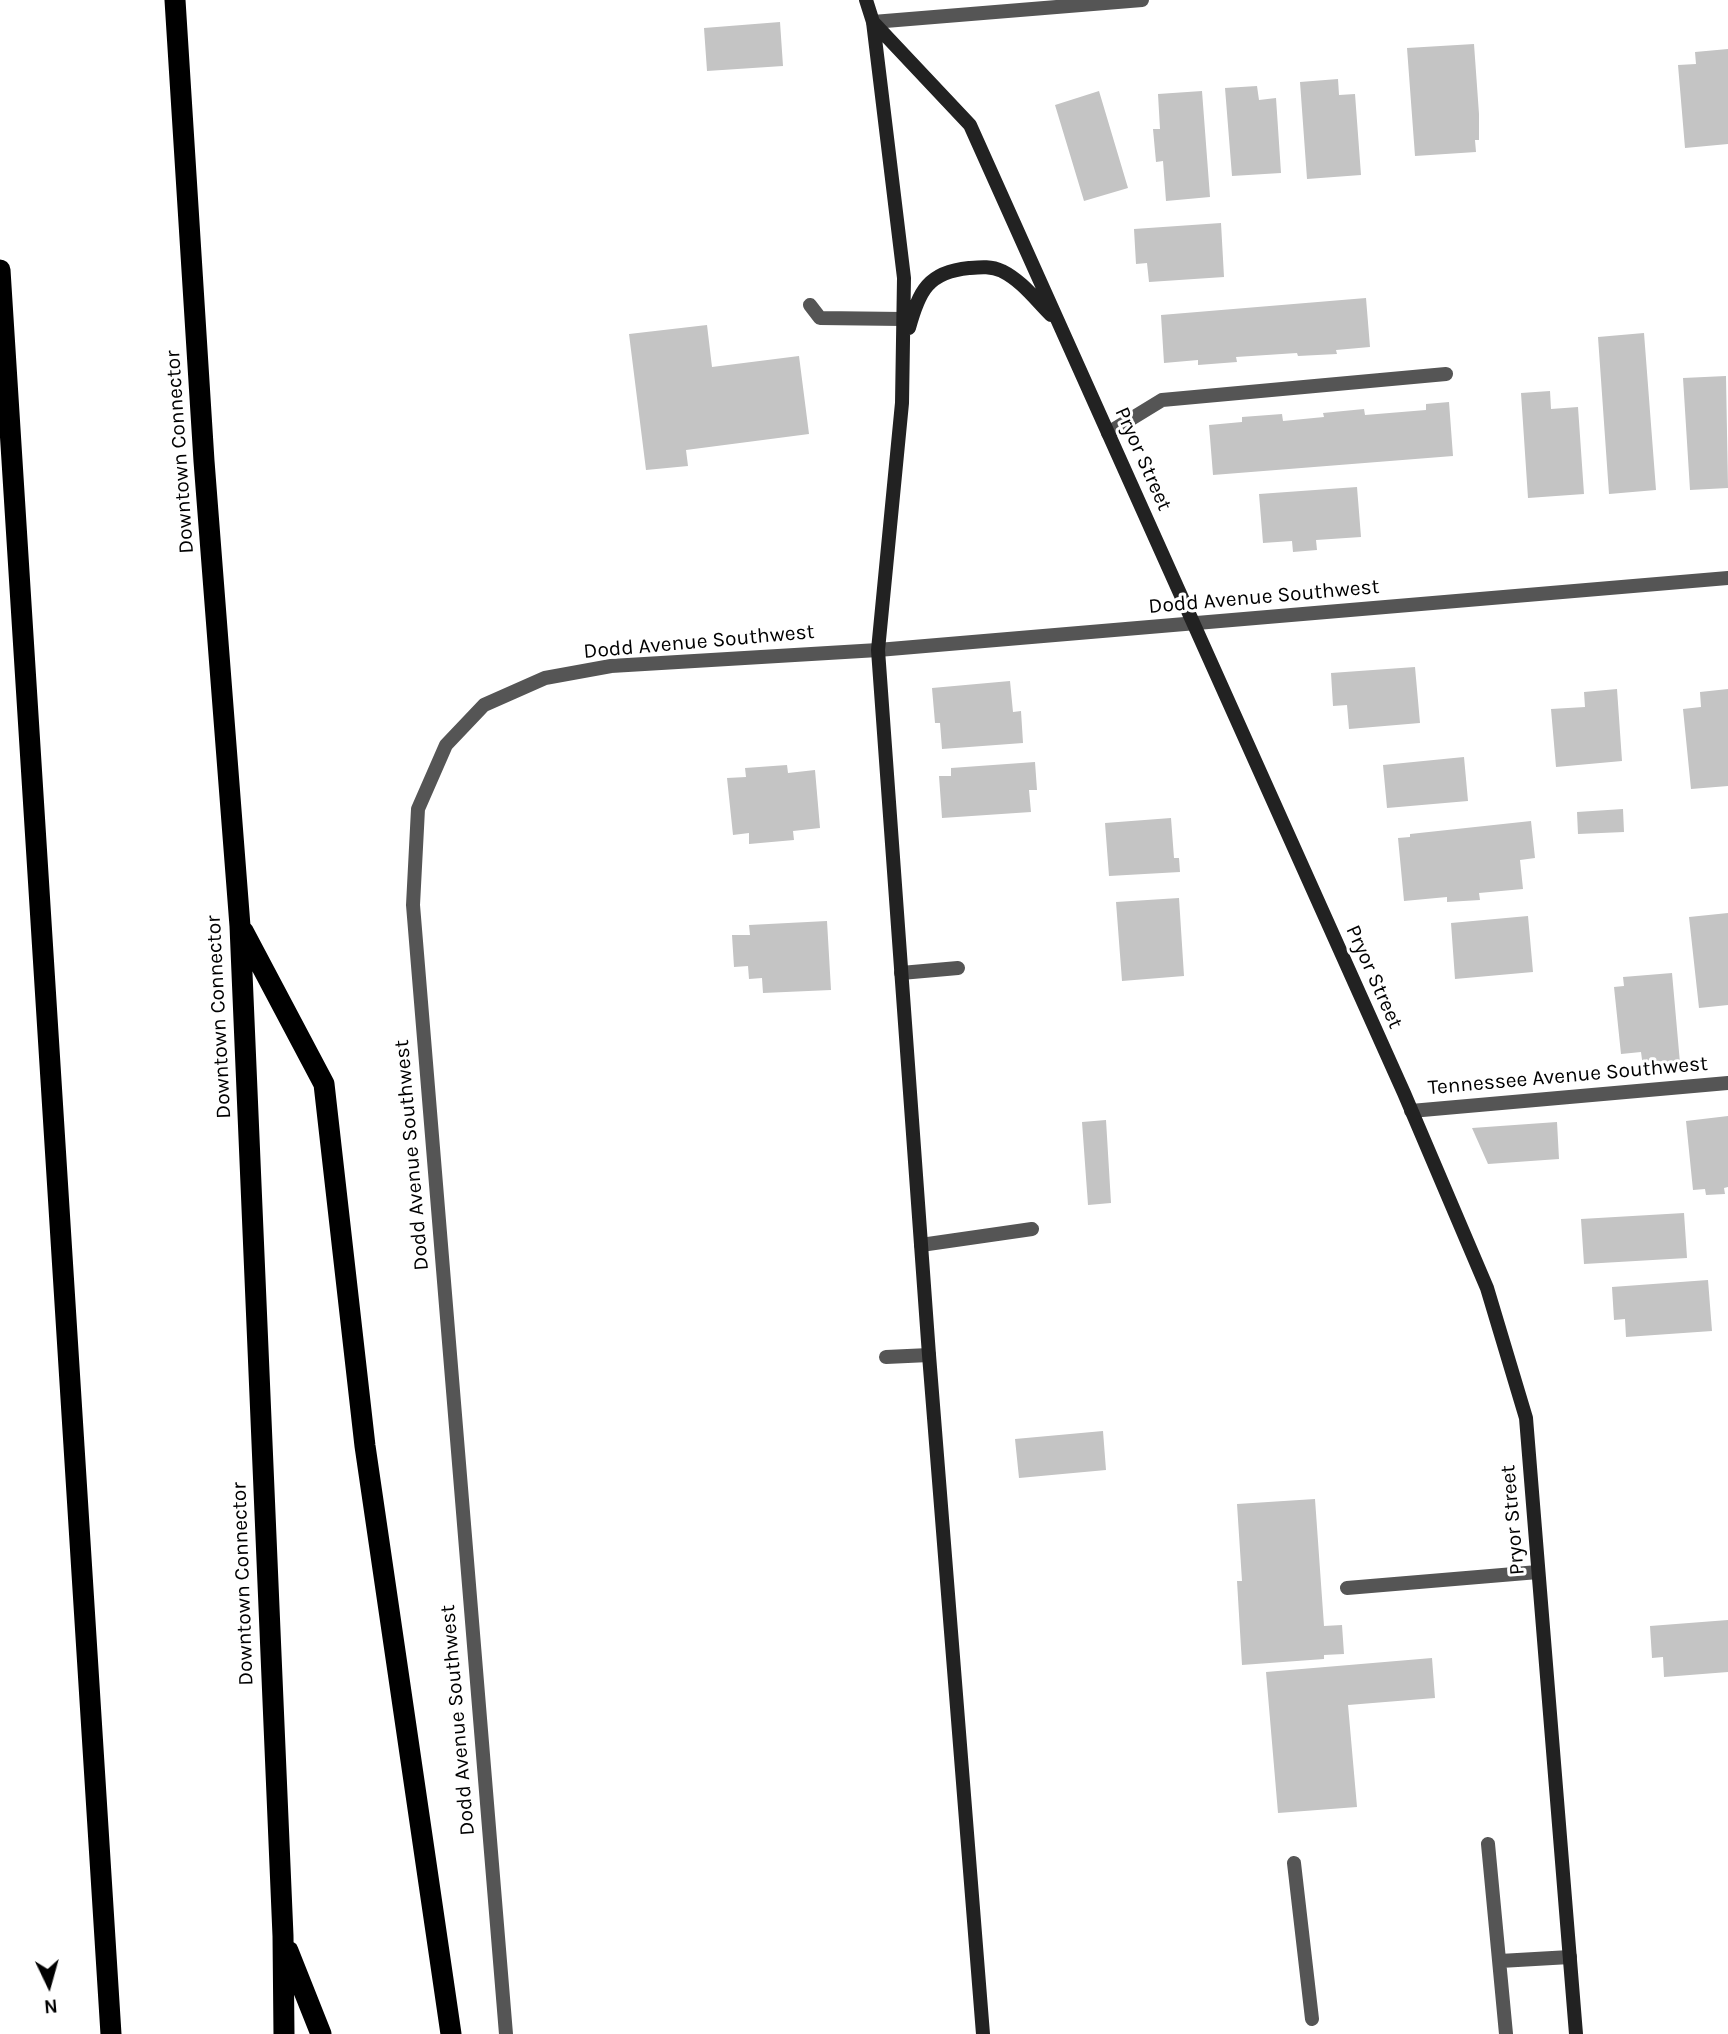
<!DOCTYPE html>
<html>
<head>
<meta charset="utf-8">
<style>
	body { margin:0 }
	#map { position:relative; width:1728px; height:2034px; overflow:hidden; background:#fff; font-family:Karla,sans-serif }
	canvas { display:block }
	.north { position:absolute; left:14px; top:1950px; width:70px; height:70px; -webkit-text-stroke:5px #fff; paint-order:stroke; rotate:175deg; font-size:19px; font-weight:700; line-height:28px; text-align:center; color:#000 }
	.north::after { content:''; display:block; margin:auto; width:24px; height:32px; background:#000; clip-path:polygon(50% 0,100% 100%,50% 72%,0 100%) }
</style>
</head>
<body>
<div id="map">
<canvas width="1728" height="2034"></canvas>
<div class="north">N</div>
</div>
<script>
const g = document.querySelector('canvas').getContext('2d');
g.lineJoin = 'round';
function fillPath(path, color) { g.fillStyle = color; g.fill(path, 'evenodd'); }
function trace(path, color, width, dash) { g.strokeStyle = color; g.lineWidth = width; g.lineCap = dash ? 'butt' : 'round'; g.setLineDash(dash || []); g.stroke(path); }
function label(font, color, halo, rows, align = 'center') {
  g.font = font + ' Karla,sans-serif'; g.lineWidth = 6; g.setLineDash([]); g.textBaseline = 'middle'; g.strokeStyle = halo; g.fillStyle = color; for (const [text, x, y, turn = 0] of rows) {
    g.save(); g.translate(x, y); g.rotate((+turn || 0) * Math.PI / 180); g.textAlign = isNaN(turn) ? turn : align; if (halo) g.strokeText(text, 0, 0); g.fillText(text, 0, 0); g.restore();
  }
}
const building = new Path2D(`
	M780 22 783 66 707 71 704 28Z
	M1474 44 1479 114V140H1475L1476 152 1415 156 1407 48Z
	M1728 49V144L1685 148 1678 65 1696 64 1695 52Z
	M1338 79 1339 95 1355 94 1361 175 1307 179 1300 82Z
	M1257 86 1259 100 1276 98 1281 173 1232 176 1225 88Z
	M1099 91 1128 188 1084 201 1055 105Z
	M1202 91 1210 197 1166 201 1163 161 1156 162 1153 129H1160L1158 94Z
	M1221 223 1224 277 1149 282 1147 263 1136 264 1134 229Z
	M1366 298 1370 347 1336 350 1337 354 1298 356 1297 353 1236 357 1237 362 1198 365V360L1164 363 1161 315Z
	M707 325 712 367 799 356 809 434 686 450 688 466 646 470 629 334Z
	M1644 333 1656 490 1609 494 1598 337Z
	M1726 376 1728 488 1690 490 1683 378Z
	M1550 391 1551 409 1578 407 1584 494 1528 498 1521 393Z
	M1449 402 1453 456 1213 475 1209 425 1242 422V417L1282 414 1283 421 1324 417 1323 413 1364 409 1365 415 1426 410V404Z
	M1357 487 1361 537 1316 540 1317 550 1293 552 1292 541 1263 543 1259 494Z
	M1415 667 1420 723 1349 729 1347 705 1333 706 1331 673Z
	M1010 681 1013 712 1021 711 1023 743 942 749 940 723H935L932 688Z
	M1617 689 1622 761 1556 767 1551 709 1585 707 1584 692Z
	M1728 689V786L1691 789 1683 709 1701 707 1700 692Z
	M1464 757 1468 801 1387 808 1383 765Z
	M1035 762 1037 790H1029L1031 812 942 818 939 776H951V768Z
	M787 765 788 773 815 770 820 828 793 831 794 840 749 844V833L733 835 727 778 746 777 745 768Z
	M1623 809 1624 832 1578 834 1577 812Z
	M1171 818 1174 858H1179L1180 872 1109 876 1105 823Z
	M1531 821 1535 858 1520 860 1523 889 1479 893 1480 900 1447 902V897L1404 901 1398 838 1410 837V834Z
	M1179 898 1184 976 1122 981 1116 902Z
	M1728 913V1005L1699 1008 1689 917Z
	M1528 916 1533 972 1455 979 1451 923Z
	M827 921 831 990 763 993 762 978 749 979 748 966 734 967 732 935H750L749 925Z
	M1672 973 1680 1063 1643 1067 1641 1052 1621 1054 1614 987 1624 986 1623 977Z
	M1728 1116V1187L1724 1188 1725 1194 1706 1195 1705 1189 1693 1190 1686 1121Z
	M1106 1120 1111 1203 1088 1205 1082 1122Z
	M1557 1122 1559 1159 1488 1164 1472 1128Z
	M1684 1213 1687 1258 1584 1264 1581 1219Z
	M1708 1280 1712 1331 1626 1337 1625 1319 1614 1320 1612 1287Z
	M1103 1431 1106 1470 1019 1478 1015 1439Z
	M1315 1499 1324 1626 1342 1625 1344 1654 1324 1655V1659L1242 1665 1237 1581H1242L1237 1504Z
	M1728 1620V1672L1664 1677 1663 1657 1652 1658 1650 1626Z
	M1432 1658 1435 1698 1348 1705 1357 1807 1278 1813 1266 1672Z`);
const lane = new Path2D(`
	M810 305 820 318 903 319
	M1108 433 1162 400 1446 374
	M901 973 958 968
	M921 1245 1032 1229
	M886 1357 929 1355
	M1347 1588 1538 1572
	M1488 1844 1506 2034
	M1294 1863 1312 2019
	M1500 1961 1570 1957`);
const street = new Path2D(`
	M873 22 1142 0
	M1411 1111 1728 1083
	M506 2034 413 905 418 809 446 745 484 705 545 678 611 666 878 650 1728 578`);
const secondary = new Path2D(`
	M866 0 873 22 904 278 902 403 878 650 929 1355 983 2034
	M873 22 970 125 1404 1093 1487 1288 1526 1418 1576 2034
	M909 328C919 291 928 272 969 268 981 267 991 266 1002 271 1022 281 1035 299 1051 315`);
const highway = new Path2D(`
	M175 0 204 461 240 926 283 1936 284 2034
	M0 270 111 2034
	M243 931 324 1084 365 1446 451 2034
	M288 1951 321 2034`);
const streetNames = [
	["Downtown Connector",180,452,-94],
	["Pryor Street",1143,459,66],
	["Dodd Avenue Southwest",1264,597,-5],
	["Dodd Avenue Southwest",699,642,-5],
	["Pryor Street",1374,977,66],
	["Downtown Connector",219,1017,-93],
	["Tennessee Avenue Southwest",1568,1076,-5],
	["Dodd Avenue Southwest",412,1155,-95],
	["Pryor Street",1513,1520,-95],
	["Downtown Connector",243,1584,-92],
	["Dodd Avenue Southwest",458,1720,-95]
];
fillPath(building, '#c4c4c4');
trace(lane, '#555', 14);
trace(street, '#555', 14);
trace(secondary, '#222', 14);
trace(highway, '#000', 21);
label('21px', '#000', '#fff', streetNames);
</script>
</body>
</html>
